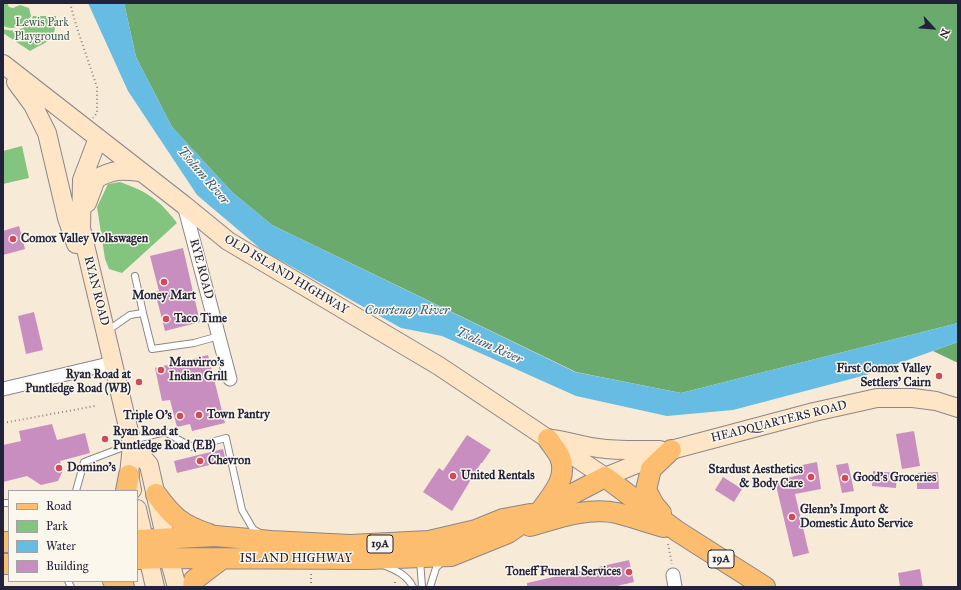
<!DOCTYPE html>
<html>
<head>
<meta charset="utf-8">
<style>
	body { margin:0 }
	#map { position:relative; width:961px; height:590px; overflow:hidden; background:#f7ebd8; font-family:"IM FELL Great Primer",serif }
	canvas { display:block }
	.frame { position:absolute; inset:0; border:4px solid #22223b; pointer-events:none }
	.legend { position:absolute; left:8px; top:490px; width:130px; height:92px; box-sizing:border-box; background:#fbf7ec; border:1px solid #a4a2a5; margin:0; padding:5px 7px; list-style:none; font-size:12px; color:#22223b }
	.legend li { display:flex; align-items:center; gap:8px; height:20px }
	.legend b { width:20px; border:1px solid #a4a2a5 }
	.north { position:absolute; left:913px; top:8px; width:40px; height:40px; -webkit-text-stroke:3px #fbf7ec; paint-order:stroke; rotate:116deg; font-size:11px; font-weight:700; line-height:16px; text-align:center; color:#22223b }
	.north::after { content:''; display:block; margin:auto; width:14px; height:18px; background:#22223b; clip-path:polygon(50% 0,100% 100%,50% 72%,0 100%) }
</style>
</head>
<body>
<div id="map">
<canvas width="961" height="590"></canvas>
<div class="frame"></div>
<ul class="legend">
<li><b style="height:5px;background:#fcbd6f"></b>Road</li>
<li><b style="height:11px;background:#83c57e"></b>Park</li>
<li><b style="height:11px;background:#67bce3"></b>Water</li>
<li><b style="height:11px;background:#c98ec0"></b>Building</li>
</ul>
<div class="north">N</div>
</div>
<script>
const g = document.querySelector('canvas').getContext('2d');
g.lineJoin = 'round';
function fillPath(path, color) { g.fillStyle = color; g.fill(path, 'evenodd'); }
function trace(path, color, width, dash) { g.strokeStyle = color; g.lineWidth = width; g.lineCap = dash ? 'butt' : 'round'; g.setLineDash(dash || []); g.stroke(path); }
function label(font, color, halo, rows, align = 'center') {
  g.font = font + ' "IM FELL Great Primer",serif'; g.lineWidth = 3; g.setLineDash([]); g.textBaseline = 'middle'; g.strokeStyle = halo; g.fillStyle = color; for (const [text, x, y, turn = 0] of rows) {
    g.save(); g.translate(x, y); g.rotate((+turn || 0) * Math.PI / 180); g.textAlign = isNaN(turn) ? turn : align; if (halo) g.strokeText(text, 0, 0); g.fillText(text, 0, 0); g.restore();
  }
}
const green = new Path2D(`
	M3 3H7L9 7 13 8 20 5 29 8 31 16C26 26 14 31 3 26Z
	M33 16H56C55 42 51 39 30 51L3 33V29C16 33 28 29 33 16Z
	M22 146 29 178 3 184V151Z
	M120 182C146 191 160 200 177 223L122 273 109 269 105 259 97 207 108 184Z`);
const forest = new Path2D(`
	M124 3H958V323L681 393 576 372 272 225 232 192 172 127 136 57Z
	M958 342V363L933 351Z`);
const water = new Path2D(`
	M88 3H124L136 57 172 127 232 192 272 225 575 372 681 393 958 323V342L866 375 733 410 667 416 576 396 442 336 401 328 262 250 197 195 128 91Z`);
const building = new Path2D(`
	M19 226 25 249 3 255V231Z
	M183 248 200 322 165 331 155 292 159 291 150 256Z
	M34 312 43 350 26 354 18 316Z
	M208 355 225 423 192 431 190 424 177 427 170 400 162 401 155 368Z
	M52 424 57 440 85 433 90 453 60 461 63 470 58 481 41 485 27 476 3 482V445L21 441 19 431Z
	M914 431 920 466 902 469 896 434Z
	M467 435 491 450 482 463H481L452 511 423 492 439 468 443 471Z
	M223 449 226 461 177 473 174 461Z
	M817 462 821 489 795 494 809 553 793 557 775 481 803 474 802 465Z
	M848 463 854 491 842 493 836 465Z
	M873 471 897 473 896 488 872 486Z
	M938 472 939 489H917V473Z
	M723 477 742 489 734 502 715 490Z
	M629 560 634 582 613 587H527V583Z
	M920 569 923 587H900L898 573Z`);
const path = new Path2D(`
	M70 3 77 28 97 87V113L93 118
	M3 423 95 406
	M668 544 672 564
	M311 574V587
	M395 587V579`);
const lane = new Path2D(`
	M135 276 143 313
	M107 331 130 315 143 313 152 349 194 343 219 336
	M132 440 165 432 192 447 226 438 242 510 253 529 260 533
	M76 491 84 462 129 445
	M3 503H9
	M420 560 422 587
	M383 565C396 570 407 575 413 587
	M68 581 71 587
	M430 587 436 568 442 562`);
const street = new Path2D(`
	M184 205 230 379
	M3 389 113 363
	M673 575 675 587`);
const secondary = new Path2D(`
	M3 64 184 205 228 241 439 366 605 477 671 450 814 412 877 398H913L936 401 958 408
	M16 82 33 105 47 133 67 218 76 244
	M98 138 82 180 81 228 132 444 129 475 132 490
	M87 203 96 179C113 169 122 170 141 172
	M552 439C568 441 583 446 598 448 618 451 639 450 660 450
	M132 444 149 465 163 527 169 558 177 587
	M137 509 155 587`);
const primary = new Path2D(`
	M126 491 129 475
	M156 494C172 516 181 525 209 534
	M542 509C553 493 568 478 560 457 557 451 551 444 548 439
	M661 513 654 505 646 490 651 469 671 450
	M530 526C558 518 587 507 617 513 633 517 648 523 664 527
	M137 540 216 536 271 541 350 545 429 541 476 530 503 519 530 514
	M3 542H9
	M137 559 169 558 367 559 451 556 508 533 540 511 605 477 677 531 765 587
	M3 564H9
	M113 581 124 587
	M193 587 194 580 222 559`);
const markers = [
	[13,239,4,"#d1495b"],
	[164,282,4,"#d1495b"],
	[166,319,4,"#d1495b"],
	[161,370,4,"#d1495b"],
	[939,376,4,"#d1495b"],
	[139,382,4,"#d1495b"],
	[199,415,4,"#d1495b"],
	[180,416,4,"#d1495b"],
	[105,439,4,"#d1495b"],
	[200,461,4,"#d1495b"],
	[59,468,4,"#d1495b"],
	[453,476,4,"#d1495b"],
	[811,477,4,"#d1495b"],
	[845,478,4,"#d1495b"],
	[792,517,4,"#d1495b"],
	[629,572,4,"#d1495b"]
];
const shields = [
	[380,544,26],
	[721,559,26]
];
const shieldNames = [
	["19A",380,544],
	["19A",721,559]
];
const parkNames = [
	["Lewis Park",42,23],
	["Playground",42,37]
];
const poiNames = [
	["Comox Valley Volkswagen",21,239],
	["Money Mart",164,296,"center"],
	["Taco Time",174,319],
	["Manvirro's",169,363],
	["Indian Grill",169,377],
	["First Comox Valley",931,369,"right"],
	["Settlers' Cairn",931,383,"right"],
	["Ryan Road at",131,375,"right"],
	["Puntledge Road (WB)",131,389,"right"],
	["Town Pantry",207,415],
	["Triple O's",172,416,"right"],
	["Ryan Road at",113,432],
	["Puntledge Road (EB)",113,446],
	["Chevron",208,461],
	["Domino's",67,468],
	["Stardust Aesthetics",803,470,"right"],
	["& Body Care",803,484,"right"],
	["United Rentals",461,476],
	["Good's Groceries",853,478],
	["Glenn's Import &",800,510],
	["Domestic Auto Service",800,524],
	["Toneff Funeral Services",621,572,"right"]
];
const streetNames = [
	["RYE ROAD",201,269,75],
	["OLD ISLAND HIGHWAY",286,275,31],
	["RYAN ROAD",96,291,76],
	["HEADQUARTERS ROAD",779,422,-14],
	["ISLAND HIGHWAY",296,559]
];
const waterNames = [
	["Tsolum River",203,176,49],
	["Courtenay River",407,311],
	["Tsolum River",489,346,24]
];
fillPath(green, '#83c57e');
fillPath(forest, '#6aaa6d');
fillPath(water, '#67bce3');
fillPath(building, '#c98ec0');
trace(lane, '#8c868a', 8);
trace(street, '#8c868a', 15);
trace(secondary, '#8c868a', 20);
trace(primary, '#8c868a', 22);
trace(path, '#8c868a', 2, [1, 3]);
trace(lane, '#fff', 6);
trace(street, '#fff', 13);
trace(secondary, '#fee5c5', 18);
trace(primary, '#fcbd6f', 20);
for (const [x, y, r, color] of markers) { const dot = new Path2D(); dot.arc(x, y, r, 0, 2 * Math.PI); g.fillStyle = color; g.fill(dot); trace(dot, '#fbf7ec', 1.5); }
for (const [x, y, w] of shields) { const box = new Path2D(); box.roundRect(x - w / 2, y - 9, w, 18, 3); g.fillStyle = '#fbf7ec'; g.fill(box); trace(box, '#22223b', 1); }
label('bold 11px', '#22223b', null, shieldNames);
label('12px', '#445b52', '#fbf7ec', parkNames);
label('bold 12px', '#22223b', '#fbf7ec', poiNames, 'left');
label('12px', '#22223b', '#fbf7ec', streetNames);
label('italic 13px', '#3a5876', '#fbf7ec', waterNames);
</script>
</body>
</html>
